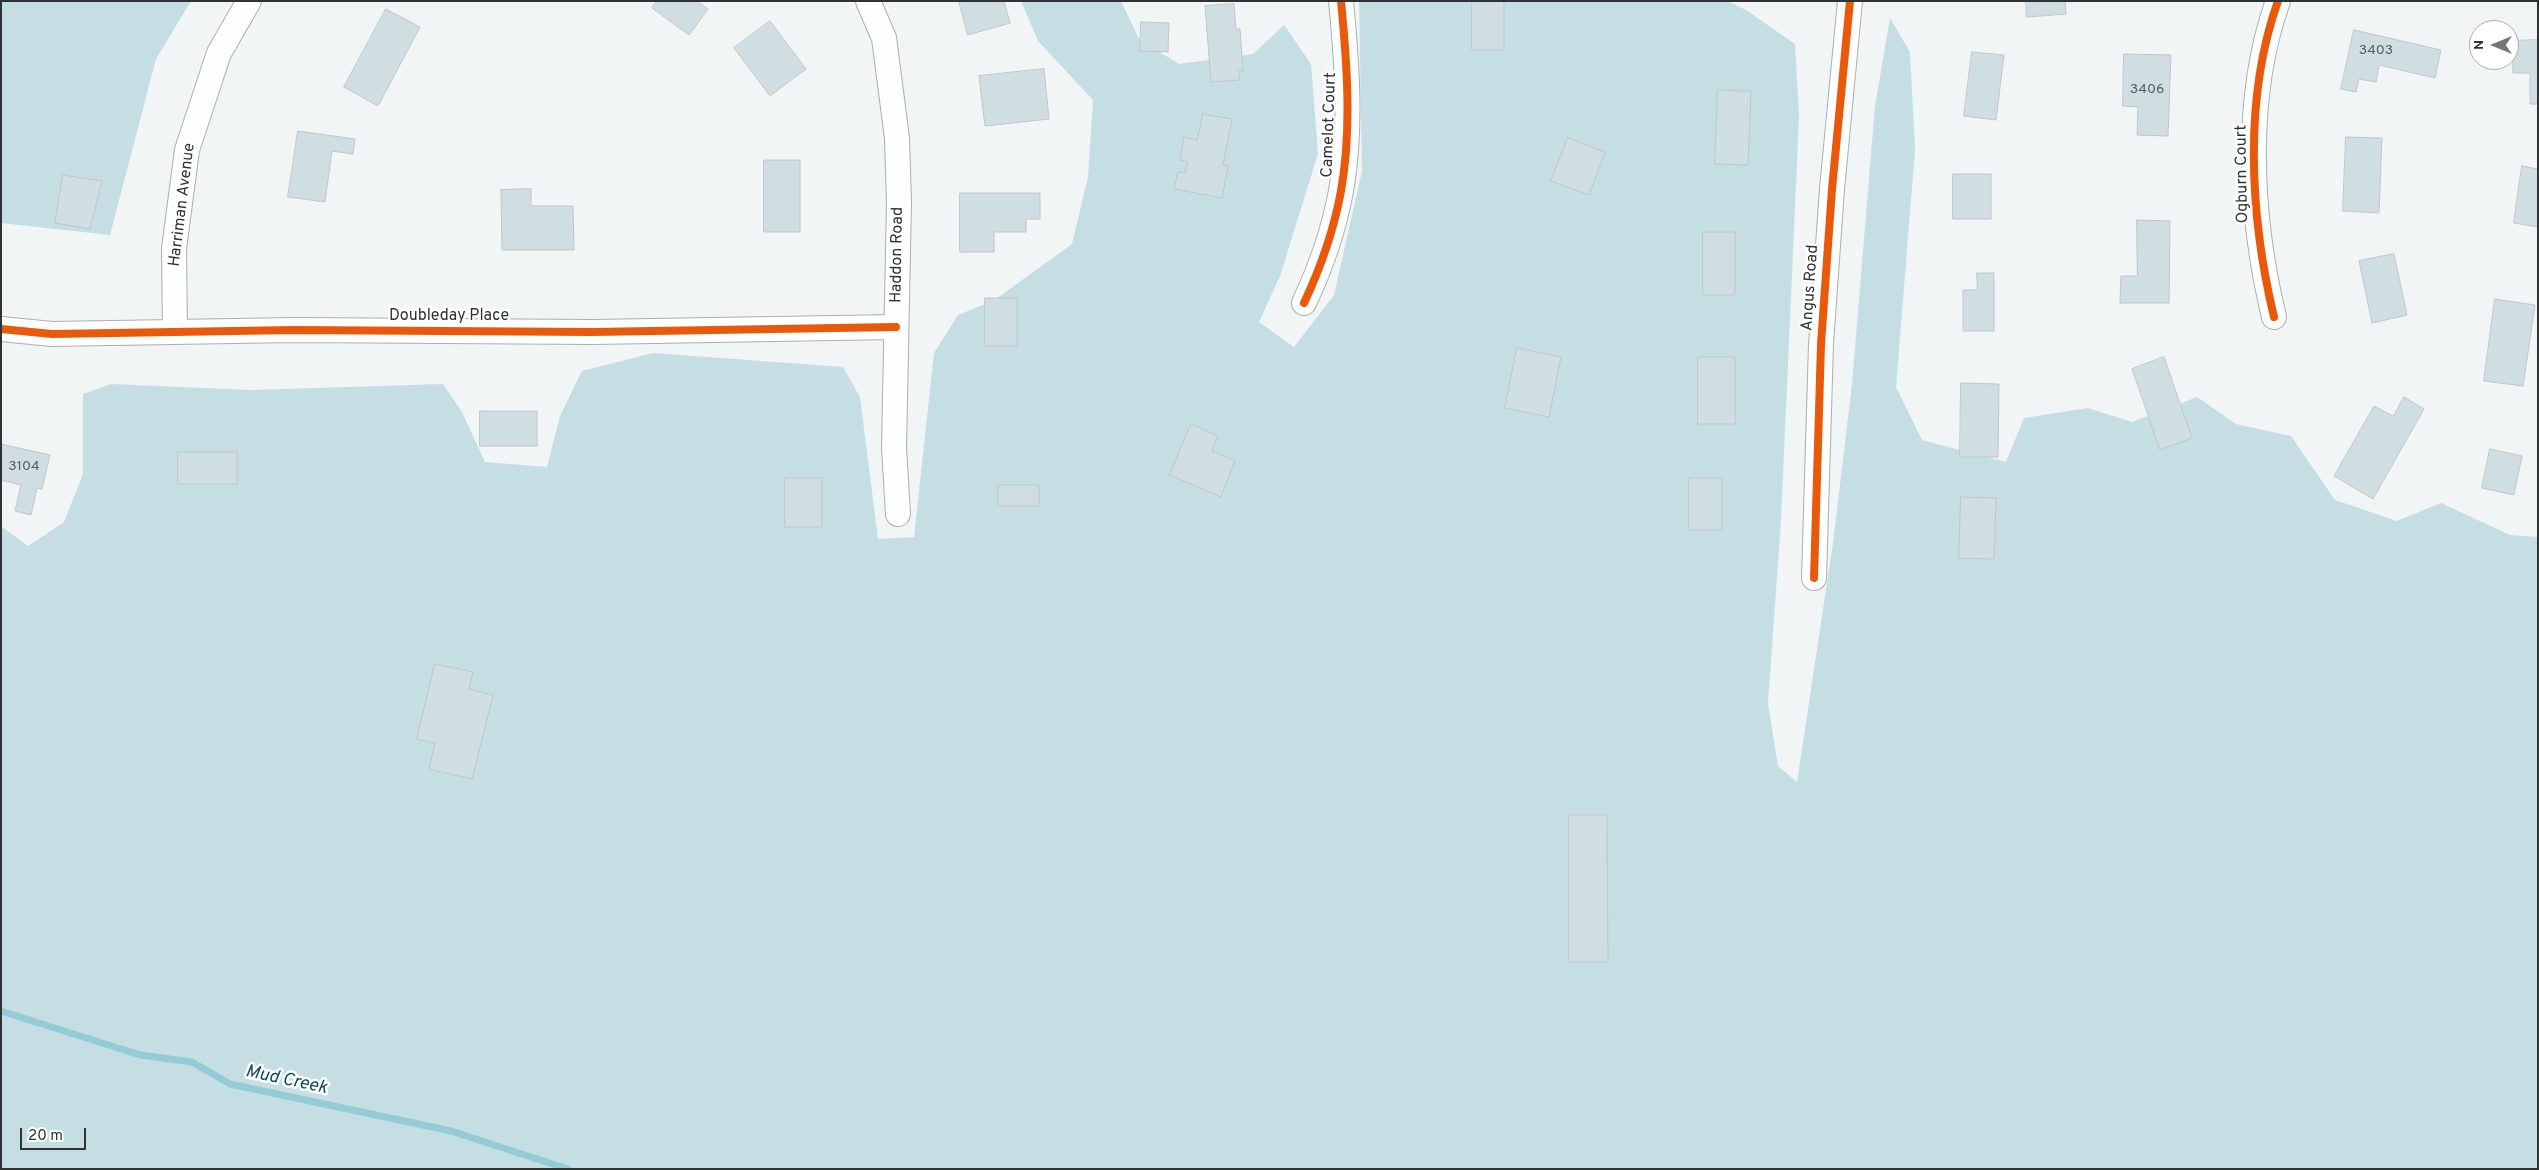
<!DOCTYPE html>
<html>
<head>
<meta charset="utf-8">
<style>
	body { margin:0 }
	#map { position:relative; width:2539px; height:1170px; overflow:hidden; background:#f1f5f6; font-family:Overpass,sans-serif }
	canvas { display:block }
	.frame { position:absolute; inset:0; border:2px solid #303334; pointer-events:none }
	.north { position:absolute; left:2469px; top:20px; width:50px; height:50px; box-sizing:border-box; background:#fff; border:1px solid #acadae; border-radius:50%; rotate:270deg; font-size:14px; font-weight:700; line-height:20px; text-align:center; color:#303334 }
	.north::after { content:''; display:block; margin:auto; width:18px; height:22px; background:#747778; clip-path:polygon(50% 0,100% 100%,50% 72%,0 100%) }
	.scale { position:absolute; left:20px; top:1128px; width:66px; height:22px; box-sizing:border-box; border:2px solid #303334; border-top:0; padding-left:6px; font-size:15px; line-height:18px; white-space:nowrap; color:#303334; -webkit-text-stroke:4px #fff; paint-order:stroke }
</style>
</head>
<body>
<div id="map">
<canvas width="2539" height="1170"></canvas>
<div class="frame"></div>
<div class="north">N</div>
<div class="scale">20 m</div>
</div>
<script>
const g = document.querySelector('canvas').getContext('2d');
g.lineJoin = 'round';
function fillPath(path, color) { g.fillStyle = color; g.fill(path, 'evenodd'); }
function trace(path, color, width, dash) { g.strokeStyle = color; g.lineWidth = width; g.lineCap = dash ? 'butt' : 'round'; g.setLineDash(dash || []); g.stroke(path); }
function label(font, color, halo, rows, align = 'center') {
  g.font = font + ' Overpass,sans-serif'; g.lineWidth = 5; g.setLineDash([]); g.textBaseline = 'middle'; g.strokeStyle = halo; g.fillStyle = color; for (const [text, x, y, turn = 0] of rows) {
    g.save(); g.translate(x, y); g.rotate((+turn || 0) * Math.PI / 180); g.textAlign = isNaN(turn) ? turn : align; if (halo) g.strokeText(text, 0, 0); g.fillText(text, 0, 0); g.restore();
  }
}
const green = new Path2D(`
	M1 1H191L156 59 110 235 1 223Z
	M1021 1H1121L1139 39 1179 64 1253 54 1284 25 1311 64 1318 154 1280 276 1259 322 1294 347 1334 295 1362 171 1359 1H1727L1746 10 1795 44 1799 117 1781 520 1768 703 1778 766 1797 782 1833 543 1852 384 1875 106 1890 18 1910 52 1915 150 1896 387 1922 440 2006 462 2024 418 2088 408 2132 422 2197 397 2236 424 2291 436 2335 500 2397 521 2441 503 2510 535 2538 537V1169H1V526L28 546 64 522 83 474V394L111 384 252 390 443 384 462 412 485 462 547 467 560 416 582 371 653 353 843 367 860 397 878 539 914 537 934 353 958 315 993 301 1072 244 1088 177 1093 100 1038 41Z`);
const stream = new Path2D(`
	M1 1011 140 1055 192 1062 230 1084 451 1131 568 1169`);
const building = new Path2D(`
	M657 1H697L708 9 689 35 652 8Z
	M959 1H1004L1010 23 968 35Z
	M1472 1H1504V50H1472Z
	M2026 1H2065L2066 14 2027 17Z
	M1234 4 1236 29H1240L1243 71H1239V80L1211 82 1205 6Z
	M386 9 420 27 378 106 344 87Z
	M770 21 806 69 770 96 734 48Z
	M1141 22 1169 23 1168 52 1140 51Z
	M2354 30 2441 50 2435 78 2379 65 2376 82 2359 79 2356 92 2341 89Z
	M2538 40V104H2530V73H2513L2512 41Z
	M1972 52 2004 55 1996 120 1964 116Z
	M2124 54 2171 55 2168 136 2137 135 2138 107 2123 106Z
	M1044 69 1049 119 985 126 979 76Z
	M1718 90 1751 91 1748 165 1715 164Z
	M1203 114 1232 119 1223 165 1228 166 1222 198 1174 189 1178 172 1185 173 1188 162 1180 160 1184 137 1197 140Z
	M298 131 355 139 353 154 332 151 325 202 288 197Z
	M2346 137 2382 138 2379 213 2343 211Z
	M1568 138 1605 152 1589 195 1551 181Z
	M764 160H800V232H764Z
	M2522 166 2538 169V227L2514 223Z
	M1953 174H1991V219H1953Z
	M63 175 102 181 90 229 55 223Z
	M531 189V206H573L574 250H502L501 190Z
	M960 193H1040V219H1026V232H994V252H960Z
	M2137 220 2170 221 2169 303H2120L2121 276H2137Z
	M1703 232H1735V295H1703Z
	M2394 254 2407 315 2372 323 2359 261Z
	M1977 273H1994V331H1963V290H1977Z
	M985 298H1017V346H985Z
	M2495 299 2535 305 2523 386 2484 381Z
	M1517 348 1561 357 1549 417 1505 408Z
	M1698 357H1735V424H1698Z
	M2164 357 2192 438 2160 450 2132 369Z
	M1961 383 1999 384 1998 457H1960Z
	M2404 397 2424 409 2373 499 2334 476 2374 406 2393 416Z
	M480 411H537V446H480Z
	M1191 424 1218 436 1212 451 1235 461 1221 497 1170 475Z
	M1 444 50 455 42 489 37 488 31 515 15 511 21 485 1 480Z
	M2490 449 2522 456 2514 495 2482 488Z
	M178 452H237V484H178Z
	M785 478H822V527H785Z
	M1689 478H1722V530H1689Z
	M998 485H1039V506H998Z
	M1961 497 1996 498 1994 559 1959 558Z
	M435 664 473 672 469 689 493 695 472 779 429 769 435 743 417 739Z
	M1569 815H1607L1608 962H1569Z`);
const street = new Path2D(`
	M868 1 884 38 897 138 899 203 894 448 898 514
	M1304 303C1320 269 1334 229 1341 191 1352 130 1347 63 1341 1
	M2274 317C2250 217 2243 99 2278 1
	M1 329 52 334 294 330 592 332 896 327
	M175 332 174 249 187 150 219 53 249 1
	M1814 578 1821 344 1832 189 1850 1`);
const cycleway = new Path2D(`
	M1304 303C1320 269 1334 229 1341 191 1352 130 1347 63 1341 1
	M2274 317C2250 217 2243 99 2278 1
	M1 329 52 334 294 330 592 332 896 327
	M1814 578 1821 344 1832 189 1850 1`);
const numberNames = [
	["3403",2376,51],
	["3406",2147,90],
	["3104",24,467]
];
const streetNames = [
	["Camelot Court",1330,125,-88],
	["Ogburn Court",2243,174,-91],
	["Harriman Avenue",183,205,-83],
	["Haddon Road",898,255,-89],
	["Angus Road",1811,288,-86],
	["Doubleday Place",449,317]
];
const waterNames = [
	["Mud Creek",286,1081,12]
];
fillPath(green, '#c4dee4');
trace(stream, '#95cbd6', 7);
fillPath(building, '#cedee2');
trace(building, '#c3c6c7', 1);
trace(street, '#acafb0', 26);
trace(street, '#fdfefe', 24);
trace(cycleway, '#e8590c', 8);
label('14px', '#585e60', null, numberNames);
label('16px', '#303334', '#fff', streetNames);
label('italic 18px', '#094e5a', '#fff', waterNames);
</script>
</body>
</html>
